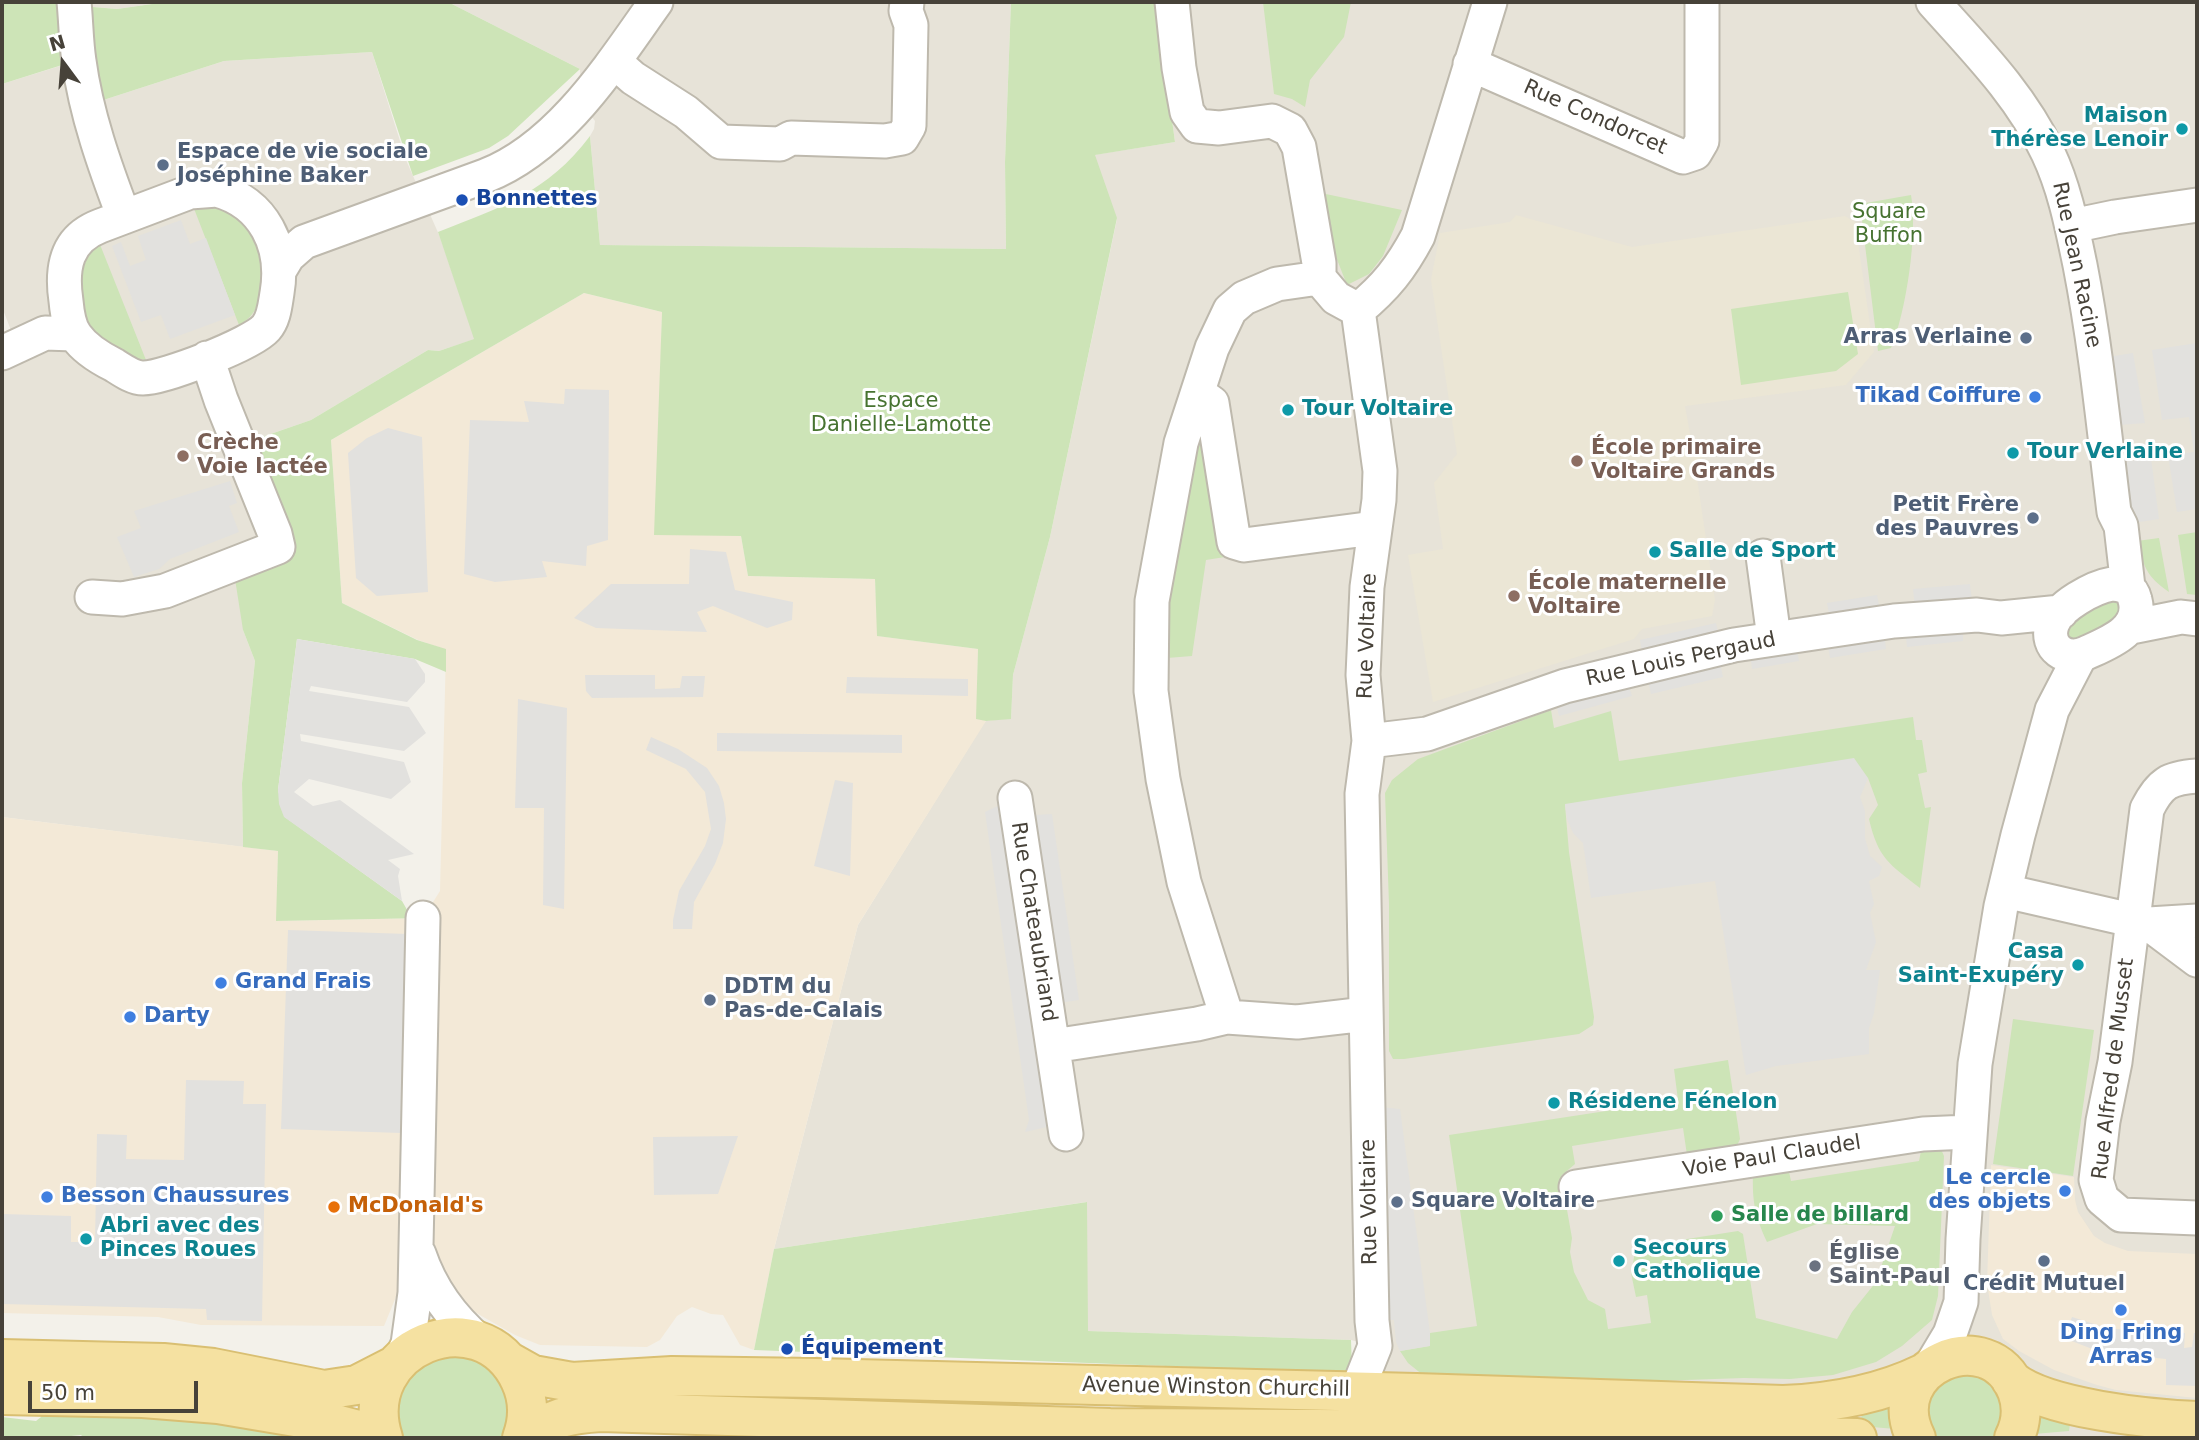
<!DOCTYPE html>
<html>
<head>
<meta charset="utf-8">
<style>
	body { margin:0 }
	#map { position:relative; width:2199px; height:1440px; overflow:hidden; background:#f3f1ea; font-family:"DejaVu Sans",sans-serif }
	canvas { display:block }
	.frame { position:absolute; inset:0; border:4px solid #474239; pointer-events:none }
	.north { position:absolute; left:28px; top:28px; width:70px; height:70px; -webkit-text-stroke:5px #fff; paint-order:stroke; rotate:344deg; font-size:19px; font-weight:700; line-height:28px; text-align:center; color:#474239 }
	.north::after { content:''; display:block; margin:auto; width:24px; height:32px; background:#474239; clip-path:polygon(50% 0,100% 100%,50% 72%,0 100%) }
	.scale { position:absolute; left:28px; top:1381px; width:170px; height:32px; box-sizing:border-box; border:4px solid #474239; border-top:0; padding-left:9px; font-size:21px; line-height:24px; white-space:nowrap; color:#474239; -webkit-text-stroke:5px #fff; paint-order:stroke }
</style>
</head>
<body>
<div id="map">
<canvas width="2199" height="1440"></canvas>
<div class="frame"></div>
<div class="north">N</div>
<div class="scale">50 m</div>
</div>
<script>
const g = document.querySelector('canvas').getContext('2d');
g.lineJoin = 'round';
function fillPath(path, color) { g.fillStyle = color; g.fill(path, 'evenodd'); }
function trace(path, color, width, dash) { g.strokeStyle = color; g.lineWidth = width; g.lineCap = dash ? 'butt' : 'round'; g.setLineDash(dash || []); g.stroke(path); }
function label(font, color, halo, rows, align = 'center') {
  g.font = font + ' "DejaVu Sans",sans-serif'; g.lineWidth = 6; g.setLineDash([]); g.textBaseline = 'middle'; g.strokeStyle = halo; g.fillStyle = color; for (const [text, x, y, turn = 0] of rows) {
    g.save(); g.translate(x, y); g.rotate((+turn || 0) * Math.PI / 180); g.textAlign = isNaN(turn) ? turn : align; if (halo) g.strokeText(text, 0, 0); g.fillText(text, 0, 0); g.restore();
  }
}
const residential = new Path2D(`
	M33 2H165L117 9Z
	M448 2H1011L1005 162 1006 249 600 245 590 136 594 129 595 121 581 103 580 69Z
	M1156 2H2197V1438H1153L1390 1429 1375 1346 1351 1340 1087 1331 1086 1202 774 1249 858 925 983 724 986 721 1011 718 1013 675 1050 537 1117 219 1087 156 1175 142Z
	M372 52 406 160 440 237 475 339 439 351 428 350 311 420 239 445 275 534 243 630 255 661 242 783 243 847 2 817V353L17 346 2 307V84L79 60 88 105 224 61Z`);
const commercial = new Path2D(`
	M584 293 662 312 660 395 741 536 748 576 875 579 878 636 978 649 977 718 986 721 858 925 774 1249 754 1350 740 1345 723 1315 711 1314 692 1307 677 1316 660 1340 647 1347 540 1345 515 1335 464 1306 417 1246 384 1326 201 1325 158 1317 2 1313V817L278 851 277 921 423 918 440 891 446 650 418 640 342 603 331 440Z
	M1991 1165 2074 1177 2075 1200 2078 1212 2094 1236 2105 1243 2128 1251 2197 1254V1398L2116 1390 2097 1385 2054 1370 2019 1351 2003 1339 1992 1315 1987 1283Z`);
const education = new Path2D(`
	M1516 215 1632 247 1845 216 1855 222 1874 352 1846 385 1685 406 1692 445 1701 451 1704 473 1697 478 1715 600 1712 616 1642 629 1634 639 1433 702 1408 555 1443 549 1434 483 1457 454 1431 280 1440 233 1510 222Z`);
const green = new Path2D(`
	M2 2H33L117 9 166 2H448L580 69 508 136 489 148 413 176 372 52 224 61 88 105 78 60 2 84Z
	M1011 2H1156L1175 142 1095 155 1117 218 1050 537 1013 675 1011 719 986 721 976 719 978 649 877 636 875 579 748 576 741 536 654 535 662 312 584 293 331 440 342 603 417 640 446 649V672L415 659 297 639 278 790 285 817 402 901 410 915 423 918 276 921 278 851 243 847 242 783 255 661 243 630 233 566 278 547 239 445 311 420 428 350 439 351 474 339 438 232C501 207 547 193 590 136L600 245 1006 249 1005 162Z
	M1263 2H1351L1344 37 1310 80 1305 107 1292 99 1274 94Z
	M1321 193 1402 210 1383 256 1369 274 1347 285 1336 257Z
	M1911 195C1918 233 1906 312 1891 348L1878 351 1860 204Z
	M211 202C220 206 237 212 244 220 267 245 274 308 239 325L193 206Z
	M99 242 146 360C132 359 123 352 112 344 101 337 89 330 83 319 80 313 81 304 81 297 80 274 83 259 99 242Z
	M1848 292 1858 354 1836 371 1741 385 1731 309Z
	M1198 414 1215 490 1225 557 1206 560 1192 656 1167 658 1168 573Z
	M2197 532V595L2187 594 2178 535Z
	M2159 538 2169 592C2146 576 2144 567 2137 541Z
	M2119 595 2123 609 2116 618 2071 648 2060 629 2102 597Z
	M1551 710 1554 728 1611 711 1619 761 1913 717 1916 740H1922L1927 772 1918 774 1925 808 1931 807 1920 888C1889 864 1878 858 1869 819L1878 805 1868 778 1565 805 1569 852 1594 1017 1593 1025 1579 1034 1404 1059H1393L1389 1051V904L1385 793 1392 780 1418 759Z
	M2013 1019 2094 1030 2073 1176 1993 1164Z
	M1728 1060 1740 1139 1736 1148 1687 1155 1683 1128 1572 1146 1575 1164 1561 1176 1572 1238 1570 1252 1574 1272 1588 1300 1605 1309 1608 1329 1651 1323 1647 1295 1636 1297 1631 1273 1636 1247 1738 1231 1743 1234 1756 1318 1837 1339 1852 1312 1876 1282 1895 1226 1817 1224 1767 1242C1755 1216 1752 1202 1753 1172L1788 1167 1791 1181 1919 1161 1922 1146 1940 1147 1944 1156 1938 1296 1932 1320 1902 1346 1876 1362 1833 1375 1790 1379 1744 1378 1597 1383 1423 1375 1408 1363 1400 1351 1429 1346 1430 1333 1477 1326 1449 1135 1678 1100 1674 1069Z
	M1087 1202 1088 1331 1351 1340 1352 1369 1346 1373 754 1350 774 1249Z
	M473 1353 511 1392 507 1438H399L393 1401 419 1360Z
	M1944 1375H1983L2005 1406 1996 1438H1931L1922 1412Z
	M1893 1403 1895 1429 1861 1426 1862 1408Z
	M40 1408 155 1410 316 1438H84L81 1435 52 1438H2V1417L36 1421 41 1417Z
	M2036 1409 2071 1417 2069 1431 2034 1434Z`);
const parking = new Path2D(`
	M181 220 190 244 206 238 235 315 170 339 161 315 141 322 112 246 121 242 130 266 146 260 138 236Z
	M2197 343V509L2177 512 2168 455 2194 452 2189 417 2162 420 2152 350Z
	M2133 353 2145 423 2119 425 2108 357Z
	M565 389 609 390 608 540 587 546 586 566 542 561 547 577 495 582 464 574 470 420 529 422 524 401 564 404Z
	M388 428 422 437 428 592 377 596 356 578 348 453 367 438Z
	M2151 458 2159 519 2133 523 2124 462Z
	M230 481 237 503 229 506 239 532 170 559 159 569 134 577 117 537 141 528 134 511Z
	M690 549 726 552 735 590 793 602 792 620 767 628 713 606 697 612 707 632 596 628 574 618 611 584H689Z
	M1970 584 1972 601 1915 607 1913 589Z
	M1877 595 1880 610 1830 619 1827 603Z
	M1716 623 1720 640 1643 657 1640 640Z
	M1963 627V641L1907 647 1905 630Z
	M1884 632 1886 649 1830 658 1827 641Z
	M297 639 415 659 425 674V682L407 702 311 686 309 691 409 707 426 733 404 751 300 734 301 741 404 762 411 782 391 799 309 779 294 792 313 806 340 800 414 854 388 860 400 869 398 876 402 901 284 817 279 804 278 790Z
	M1796 645 1799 661 1752 669 1750 653Z
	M1719 659 1723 677 1651 694 1647 676Z
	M585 675H655V689L680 688 682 676H705L703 697 592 698 586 691Z
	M847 677 968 679V696L846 693Z
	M1627 680 1632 696 1559 716 1555 700Z
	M518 699 567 708 564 909 543 905 544 808H515Z
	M717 733 902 735V753L717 751Z
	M651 737 678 749 707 768 719 786 724 803 726 819 723 843 715 864 694 902 692 929H673V920L679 891 705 846 711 829 705 792 686 769 646 750Z
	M1854 758 1868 778 1860 797 1865 811V838L1870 856 1882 867 1879 876 1869 881 1874 904 1870 913 1876 942 1866 970H1880L1874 1013 1869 1028V1054L1776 1066 1746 1075 1715 881 1591 898 1583 843 1573 833 1567 819 1565 804Z
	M835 780 853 783 850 876 814 866Z
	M1015 798 1018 816 1052 814 1079 1000 1045 1005 1064 1123 1025 1132 1029 1120 985 812Z
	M288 930 408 934 401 1133 281 1129Z
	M186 1080 244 1081 243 1104H266L262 1321 207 1320 206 1309 2 1304V1214L71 1216V1242H95L97 1134 127 1135 126 1159 184 1160Z
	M1380 1107 1400 1109 1430 1333V1346L1400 1351 1396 1342 1394 1320H1386Z
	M738 1136 718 1194 654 1195 653 1137Z
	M2072 1317 2107 1328 2104 1342H2113L2115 1329 2185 1333 2184 1348 2192 1347 2194 1333H2197V1386L2166 1385V1359L2100 1352 2064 1338Z`);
const minor = new Path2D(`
	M74 2C76 21 76 42 79 61 86 114 105 167 124 217
	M1172 2 1179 68 1187 112 1197 126 1219 128 1272 121 1290 130 1299 147 1319 263V278
	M1933 2C1975 49 2021 95 2048 153 2065 189 2072 227 2080 265 2096 347 2104 430 2114 512L2121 526 2128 587
	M615 62 633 78 686 112 721 142 780 144 791 138 885 141 902 138 909 126 911 25 906 11 907 2
	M1470 64 1683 157 1695 153 1702 141V2
	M217 190C264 203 285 246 277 293 275 305 274 319 266 328 252 344 164 378 143 378 133 378 122 370 114 365 100 358 85 349 76 336 69 327 67 312 66 301 61 268 66 239 100 226L190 192Z
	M2072 226 2115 217 2197 205
	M279 271 288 256 304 242 485 176C560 147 611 65 656 2
	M1358 310 1336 298 1319 278 1277 284 1244 298 1230 310 1212 348 1181 443 1152 601 1151 691 1163 779 1184 882 1227 1017 1297 1022 1366 1014
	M2 353 45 333 74 334
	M1198 393 1212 403 1234 542 1244 545 1374 528
	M1763 556 1774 638
	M2112 584C2124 585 2132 587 2135 600 2143 630 2108 643 2086 653 2066 662 2045 648 2052 625 2058 606 2094 587 2112 584Z
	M92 597 122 599 165 591 278 547 275 534 221 400 207 358
	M2131 627 2181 617 2197 619
	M1369 741 1427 734 1565 686 1734 645 1894 621 1977 615 2001 618 2061 612
	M2197 776C2169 778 2160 783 2147 809L2115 1062 2103 1121 2096 1180 2102 1199 2121 1215 2197 1218
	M1015 798 1066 1134
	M2005 891 2149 924 2197 921
	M2149 924 2197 960
	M1053 1046 1197 1024 1227 1017
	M1576 1187 1923 1134 1969 1132
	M419 1254C431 1290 452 1318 480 1342
	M402 1357 408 1344 415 1293 423 918
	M1929 1369 1950 1334 1961 1302 1963 1239 1975 1064 2001 906 2018 835 2052 710 2080 656
	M1357 1391 1375 1346 1372 1321 1362 794 1369 741 1363 675 1367 587 1379 500 1380 471 1358 310C1386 287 1401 268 1418 236L1490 2`);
const major = new Path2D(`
	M2 1359 163 1363 213 1368 324 1390 357 1385 394 1366
	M508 1361 533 1375 572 1382 672 1376 816 1378 1416 1393 1783 1405C1830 1403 1881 1394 1924 1373
	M2011 1380C2046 1409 2151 1419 2197 1421
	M2 1395 143 1398 218 1404 331 1423 358 1430 373 1438
	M383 1438C354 1347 480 1296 520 1380 529 1399 529 1419 522 1438
	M527 1438C552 1417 569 1414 601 1412L1110 1428 1517 1430 1857 1438
	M1916 1438C1880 1367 1989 1320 2017 1391 2023 1407 2021 1424 2014 1438`);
const markers = [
	[2182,129,7,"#0f9aa8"],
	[163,165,7,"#5c6f8a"],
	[462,200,7,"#1a4fb4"],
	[2026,338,7,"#5c6f8a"],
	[2035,397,7,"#3f7fe0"],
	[1288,410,7,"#0f9aa8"],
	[2013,453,7,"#0f9aa8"],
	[183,456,7,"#8d6e63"],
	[1577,461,7,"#8d6e63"],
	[2033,518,7,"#5c6f8a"],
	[1655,552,7,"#0f9aa8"],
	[1514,596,7,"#8d6e63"],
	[2078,965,7,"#0f9aa8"],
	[221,983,7,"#3f7fe0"],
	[710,1000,7,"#5c6f8a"],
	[130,1017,7,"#3f7fe0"],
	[1554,1103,7,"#0f9aa8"],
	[2065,1191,7,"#3f7fe0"],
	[47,1197,7,"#3f7fe0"],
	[1397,1202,7,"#5c6f8a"],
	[334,1207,7,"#e8710a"],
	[1717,1216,7,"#2e9e5b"],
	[86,1239,7,"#0f9aa8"],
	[1619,1261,7,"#0f9aa8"],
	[2044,1261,7,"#5c6f8a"],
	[1815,1266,7,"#6b7280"],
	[2121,1310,7,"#3f7fe0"],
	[787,1349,7,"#1a4fb4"]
];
const cultureNames = [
	["Maison",2168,117,"right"],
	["Thérèse Lenoir",2168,141,"right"],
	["Tour Voltaire",1302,410],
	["Tour Verlaine",2027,453],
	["Salle de Sport",1669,552],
	["Casa",2064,953,"right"],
	["Saint-Exupéry",2064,977,"right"],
	["Résidene Fénelon",1568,1103],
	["Abri avec des",100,1227],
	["Pinces Roues",100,1251],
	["Secours",1633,1249],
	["Catholique",1633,1273]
];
const streetNames = [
	["Rue Condorcet",1595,118,24],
	["Rue Jean Racine",2076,265,78],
	["Rue Voltaire",1368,636,-88],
	["Rue Louis Pergaud",1681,660,-12],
	["Rue Chateaubriand",1033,922,81],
	["Rue Alfred de Musset",2114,1069,-83],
	["Voie Paul Claudel",1772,1157,-9],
	["Rue Voltaire",1370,1202,-91],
	["Avenue Winston Churchill",1216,1388,1]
];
const serviceNames = [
	["Espace de vie sociale",177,153],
	["Joséphine Baker",177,177],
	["Arras Verlaine",2012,338,"right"],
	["Petit Frère",2019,506,"right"],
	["des Pauvres",2019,530,"right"],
	["DDTM du",724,988],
	["Pas-de-Calais",724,1012],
	["Square Voltaire",1411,1202],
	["Crédit Mutuel",2044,1285,"center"]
];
const transitNames = [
	["Bonnettes",476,200],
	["Équipement",801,1349]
];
const parkNames = [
	["Square",1889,213],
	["Buffon",1889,237],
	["Espace",901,402],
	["Danielle-Lamotte",901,426]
];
const shopNames = [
	["Tikad Coiffure",2021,397,"right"],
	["Grand Frais",235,983],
	["Darty",144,1017],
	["Le cercle",2051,1179,"right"],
	["des objets",2051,1203,"right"],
	["Besson Chaussures",61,1197],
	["Ding Fring",2121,1334,"center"],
	["Arras",2121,1358,"center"]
];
const educationNames = [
	["Crèche",197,444],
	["Voie lactée",197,468],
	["École primaire",1591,449],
	["Voltaire Grands",1591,473],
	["École maternelle",1528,584],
	["Voltaire",1528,608]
];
const foodNames = [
	["McDonald's",348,1207]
];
const leisureNames = [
	["Salle de billard",1731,1216]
];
const worshipNames = [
	["Église",1829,1254],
	["Saint-Paul",1829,1278]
];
fillPath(residential, '#e7e3d8');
fillPath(commercial, '#f3e9d7');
fillPath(education, '#ebe6d5');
fillPath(green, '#cde4b7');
fillPath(parking, '#e2e1de');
trace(minor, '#beb9ad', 37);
trace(major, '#d9bf72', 42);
trace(minor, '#fff', 33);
trace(major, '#f5e1a1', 38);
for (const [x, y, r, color] of markers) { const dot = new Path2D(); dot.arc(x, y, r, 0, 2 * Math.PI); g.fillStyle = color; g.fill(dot); trace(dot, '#fff', 2.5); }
label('bold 21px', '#0d838f', '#fff', cultureNames, 'left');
label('21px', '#474239', '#fff', streetNames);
label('bold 21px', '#4e5e75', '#fff', serviceNames, 'left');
label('bold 21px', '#164399', '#fff', transitNames, 'left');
label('21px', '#477331', '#fff', parkNames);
label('bold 21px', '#366cbe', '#fff', shopNames, 'left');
label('bold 21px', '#785e54', '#fff', educationNames, 'left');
label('bold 21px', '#c56008', '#fff', foodNames, 'left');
label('bold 21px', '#27864d', '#fff', leisureNames, 'left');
label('bold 21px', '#5b616d', '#fff', worshipNames, 'left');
</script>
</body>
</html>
